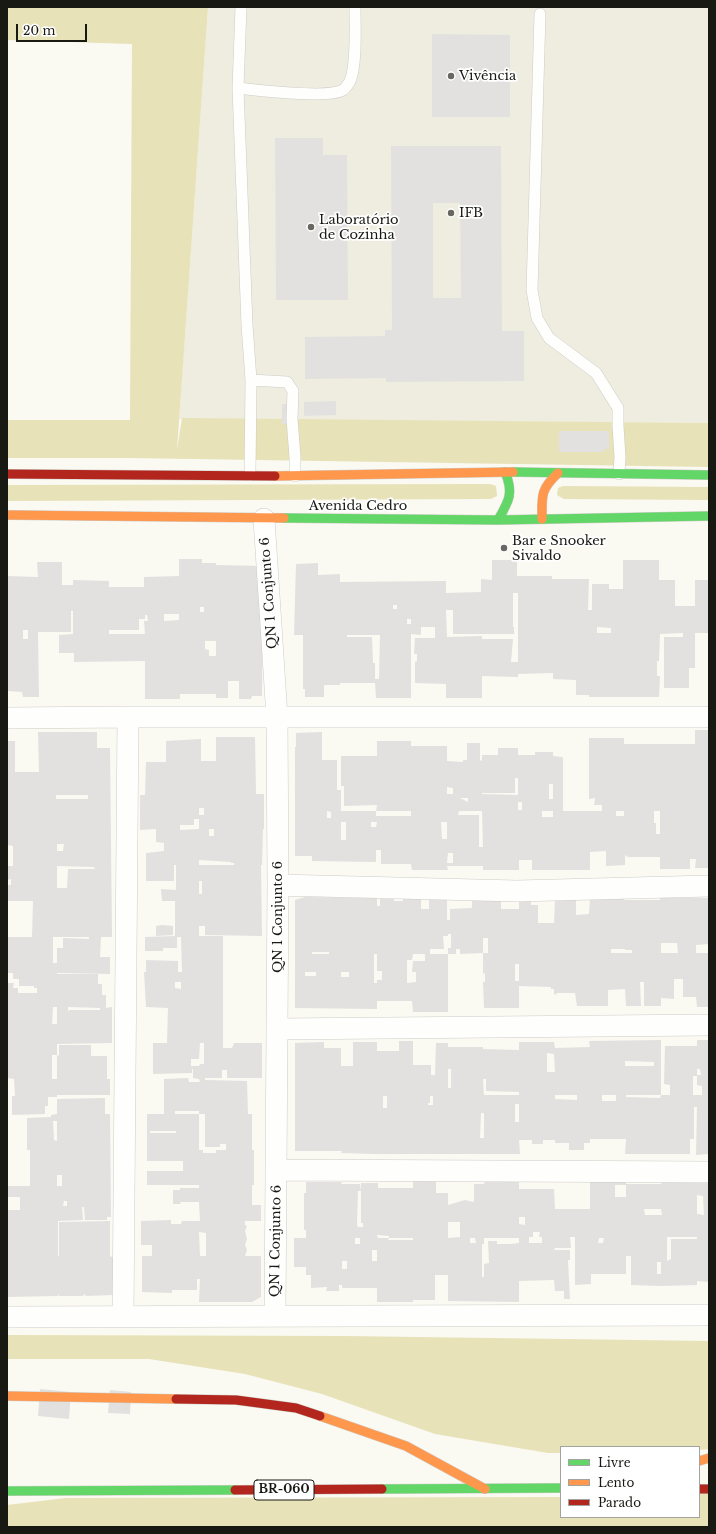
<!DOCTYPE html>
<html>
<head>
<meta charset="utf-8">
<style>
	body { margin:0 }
	#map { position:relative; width:716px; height:1534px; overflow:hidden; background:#faf9f2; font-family:"Libre Baskerville",serif }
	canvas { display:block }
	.frame { position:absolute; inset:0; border:8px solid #191914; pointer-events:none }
	.legend { position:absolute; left:560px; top:1446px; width:140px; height:72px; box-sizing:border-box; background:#fff; border:1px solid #a3a3a1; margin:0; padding:5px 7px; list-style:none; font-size:12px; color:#191914 }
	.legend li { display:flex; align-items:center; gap:8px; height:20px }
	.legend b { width:20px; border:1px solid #a3a3a1 }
	.scale { position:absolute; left:16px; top:24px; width:71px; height:18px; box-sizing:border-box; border:2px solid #191914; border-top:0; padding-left:5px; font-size:12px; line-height:14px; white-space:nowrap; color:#191914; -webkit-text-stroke:3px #fff; paint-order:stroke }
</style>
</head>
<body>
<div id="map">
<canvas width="716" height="1534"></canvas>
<div class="frame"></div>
<ul class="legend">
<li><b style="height:5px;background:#63d668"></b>Livre</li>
<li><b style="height:5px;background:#ff974d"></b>Lento</li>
<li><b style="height:5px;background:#b3261e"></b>Parado</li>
</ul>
<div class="scale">20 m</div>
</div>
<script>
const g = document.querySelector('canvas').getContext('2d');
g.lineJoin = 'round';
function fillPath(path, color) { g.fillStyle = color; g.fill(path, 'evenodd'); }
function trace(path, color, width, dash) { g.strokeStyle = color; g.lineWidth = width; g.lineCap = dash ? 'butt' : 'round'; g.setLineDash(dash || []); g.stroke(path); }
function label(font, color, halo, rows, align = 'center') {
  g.font = font + ' "Libre Baskerville",serif'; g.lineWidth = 3.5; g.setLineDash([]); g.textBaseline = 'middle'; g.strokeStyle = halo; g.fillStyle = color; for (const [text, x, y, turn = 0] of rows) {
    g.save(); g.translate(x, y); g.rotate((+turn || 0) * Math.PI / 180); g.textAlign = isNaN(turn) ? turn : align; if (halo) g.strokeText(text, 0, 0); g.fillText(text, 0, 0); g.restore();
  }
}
const built = new Path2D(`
	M208 7H709V423L179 419Z`);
const green = new Path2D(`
	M7 7H208L177 450 182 418 709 423V467L129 458H7V420H130L132 44 7 40Z
	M490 484 496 486 497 496 491 499 7 501V485Z
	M563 486 709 487V500L564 499 557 495 558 488Z
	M7 1335 343 1336 709 1341V1449L699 1450V1447H561V1453H548L435 1434 322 1394 245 1374 149 1359H7Z
	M709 1486V1527H7V1505L66 1498 561 1497V1517H699V1488Z`);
const building = new Path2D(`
	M432 34 510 35V117H432Z
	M275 138H323V155H347L348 300H276Z
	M391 146H501L502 331H524V381L386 382V378L305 379V337L385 336V330H392ZM433 203H460L461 298H433Z
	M336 401V415L304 416V402Z
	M282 404H291L292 424H282Z
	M559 431H609V449H604V452H559Z
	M179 559H202V563H216V565L263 566 262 696H252L251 699H239V681H228V698H216V694H180V699H145V661L74 662V653H59V635L73 634V611H71V632H38L39 697H23L22 692 7 691V576L38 577 37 562H62V585H73V580L109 581V587H144V577L179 576ZM200 607H204V612H200ZM164 614H179V620L164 621ZM145 615H147L148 621H144L145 634H109V630H139V619H145ZM23 630H28V639H23ZM205 641H216V656H209V650L205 649Z
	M492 560H517V576H552V579H589L588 610H592V584H609V589H623V560H659V580H675V606H695V580H709V633H695V668H689V688H664V637H683V633L660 634 659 661H657V676H660L659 697H589V695H576V680L553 679V673L518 674V677L482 676V698H446V684L415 683V662L417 661V654H414L415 638H435V627H421V635L411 634V698H376L375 683H340V685H324V697H305V689H303V635H294L296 564 318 563V575L340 574V582L446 581V593L481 592V579L492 580ZM513 593H518V662H511L513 639H482V636L447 637 446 610H453V634H514V627H513ZM393 605H397V609H393ZM407 619H411V624H407ZM597 627 611 628V633H597ZM347 635H380L379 679H375V663H373L372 637H347Z
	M695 730H709V868H695L696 859H690V869H660V857H628L625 855V865L606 866V851L590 852V870H532V860H519V870H483V866H447L448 870H412L411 864H381V850H376V862L312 861V856H295V747H296V733L322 732V760H337V790H341V811H376V816H411V811H376L377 805 344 806V786H341V756H377V741H411V746H447V761L463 762V760H467V743H480V760L482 761V755H498V748H518V755H535V752H553V756L562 757 563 758V811H602V805H594L595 798 589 799V738H624V744H695ZM515 778H518V795L482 794V793H515ZM549 784H553V799H549ZM447 787 453 788V794H447ZM460 798H468V802ZM518 802H522V810H518ZM327 811 331 812V818H327ZM459 811H482L483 847H479V815H458ZM542 811H553V817H542ZM616 811H624V816H616ZM654 811H660V834H656V823H654ZM341 822H346V840H341ZM371 822H377L376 827H371ZM441 822H447V839H442ZM448 853H453V863H447Z
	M38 732H97V748H110L112 937H101L100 957H110V974L57 973V974H98V984H102V995H106V1008L112 1007V1043L57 1044V1055H52V1079H57V1055L59 1056V1045H91V1056H107V1079H110V1095H57V1097H48V1106H45V1114L12 1115V1096H15L14 1079 7 1078V983H14L13 988H18V993H37V988H34V986H19V979H13V973H7V937H32L33 901H8V885H11V879L7 880V866H13V846L7 845V741H15V772H39ZM56 795H88V799H56ZM57 844H64L63 851H57ZM57 866 94 867 95 869H68L67 888H57ZM53 937H89V939L63 938V948H57V963H53ZM53 1007H57V1024H52ZM68 1007 100 1008V1010H69L68 1012Z
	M216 737H255L256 794H264V829H263L262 865H261L262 936 205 935V926H199V936H223V1048H232L234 1043H262V1078H227V1070H222V1078H205V1080L247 1081 248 1114H252V1150H254V1185H252V1205H261V1221H245V1225L247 1226 245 1231 247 1239 245 1245 247 1250 245 1256H261V1297L252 1302H199L200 1279H197V1290H172V1293L142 1292V1256H152V1245H141V1221L171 1220V1224H181L182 1221H200L199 1202H180L181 1204H173V1190H180V1188H199V1185H147V1171H183V1161H147V1114H164V1079L188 1078 189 1082H200L199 1079 193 1078V1069H192V1073L153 1074V1043H167L168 1008 146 1007 144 972H146V960L178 961V972H182L181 937H177V948H163V951H145V937L175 936V901H162L161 889 176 890V865H174V881H146V853L164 851V843L156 842V829L140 830V795H145L146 762H166V741L201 739V761H216ZM199 808H204V815H199ZM194 819H199V829L180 830V825H194ZM209 829H214V836H209ZM199 860 231 862V863H234V865H199ZM199 881H202V894H199ZM175 982H181V989L175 988ZM200 1043H204V1064H200L199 1066H191V1059H199ZM175 1111H199V1114H205V1147H220V1144H226V1150H216V1153H203V1150H199V1114H175ZM150 1131H176V1133H150ZM199 1232 206 1233V1256H200Z
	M421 896V909H429V896H447V920H450V909L472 908V900L501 899V909H519V900H531V905H538V923H554L555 899H576V915L589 914 590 897 624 896V900H660V897L709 898V944L696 945V953H709V1007H697L696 997H683V979H674V999L661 998V1006H644V982H640L641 1006H626L625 989 608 990V1006H577L575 993H556L557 995 554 994V989H551V987L519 986V1008H484L483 982H485V973L483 974V953H488V938H483V953L460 954V949H456V954H448V1012H413L412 1001H377V1009L295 1008V900L305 897 377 898V906H380V899H394V901H403V898ZM448 934H451V948H448V954H430V949H444L443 936H448ZM661 943H677L678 953H661ZM611 949H625V950H632V953H611ZM312 952H329V954H312ZM374 954H377V971H382V980H377V983H374ZM413 954H425V961H413L412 972H416V982L407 983V960H412ZM515 964H519V981H515ZM305 972H316V976H305ZM341 972H349V977H341Z
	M162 925 173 926V935L156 936V926Z
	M661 1040V1095H626V1097L660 1098 661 1095H670V1085L664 1084 665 1046H697V1040H709V1154L696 1155 697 1107H694V1139H690V1154H625L626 1139H590V1143H584V1150H569V1143H555V1140H543V1144H532V1140H519L520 1154H375L341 1153 342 1151H295V1043L324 1042V1048H341V1066H353V1042H377V1051H399V1041H413V1065H431V1075H435L436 1043H448V1047H483V1049L519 1050V1042H554L555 1048 590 1047 589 1041ZM547 1053 554 1054 555 1072H547ZM625 1061 654 1062V1066H625ZM448 1069H451V1088H448ZM697 1069H700L701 1075H697ZM693 1076H697V1085L702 1086V1095H693ZM483 1079H486V1091L519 1092V1095H484ZM555 1095H577V1100L555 1099ZM602 1095H616V1101H602ZM383 1096H387V1108H383ZM430 1096H433V1105H428V1103H430ZM515 1104H519V1122H515ZM481 1113H484V1138H480Z
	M105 1098V1114H110L111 1217H107V1220H85L84 1207H82L83 1220 58 1221V1256H59V1222L110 1221V1256L114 1258V1295L86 1296 84 1294 83 1296H59L58 1294V1296L7 1297V1210H20V1197H7V1186H30V1150H27V1118L51 1117V1115L57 1114V1099ZM53 1121H57V1141L54 1140ZM57 1175H62V1186H57ZM64 1201H67V1206H63Z
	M590 1179H626V1184H661L662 1182H709V1282L697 1281V1285L662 1286 631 1285V1256H626V1274H591V1284L575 1285V1237H570L571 1248H555L554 1250H570V1260H568L570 1299H564V1291H555L554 1280 519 1281V1302L448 1301V1275H435V1300H413V1302H377V1288H342V1285H339V1291H326L327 1287 311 1288V1275H306V1267H294V1238H306V1230H304V1193H306V1182H342L341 1184H360L361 1191H358L357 1225 358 1227H363V1223H361V1183H378V1188H413V1181H436V1193H448V1205L465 1200 474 1202V1184H484L485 1180H519V1189H554L555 1209H590ZM615 1185H626V1197H615ZM697 1195 703 1196 704 1215 697 1214ZM644 1209H661L662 1215H645ZM519 1217H525V1225L519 1224ZM448 1222H460V1237L448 1238ZM533 1232H540L539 1237H542V1243H529V1237H533ZM377 1235 389 1236V1238H413V1240H388L389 1238H378ZM667 1237H697V1239H671V1259L667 1261ZM355 1238H360V1244H355ZM470 1238H475L476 1243H470ZM484 1238H519V1243L511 1244H497V1241H488L489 1263 484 1264V1277H482V1244H484ZM599 1238H604L603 1243H598ZM372 1250H377V1261H372ZM342 1261H347V1269H342ZM657 1262H661V1274H657Z
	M40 1389 71 1392 69 1419 38 1416Z
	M110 1390 131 1392 130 1414 108 1413Z`);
const lane = new Path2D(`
	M241 7 238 88 247 325 251 380
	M540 14 532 290 537 318 549 338 596 373 618 408V426L620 457 619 474
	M238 88C258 90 328 99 343 90 345 89 349 83 350 81 357 65 355 25 355 7
	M250 475 251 380 287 382 293 391 292 419 295 457V476`);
const street = new Path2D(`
	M264 519 277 717 278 885 275 1316
	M7 718 128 717H709
	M278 885 517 891 709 886
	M278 1029 709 1025
	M277 1170 709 1172
	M123 1316 128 717
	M7 1317 709 1315`);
const fast = new Path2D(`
	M513 472 709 475
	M284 518 498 520 709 516
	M498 520C509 501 514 493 505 472
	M382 1489 561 1488
	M7 1491 235 1490`);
const slow = new Path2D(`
	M275 476 513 472
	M7 515 284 518
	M542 519C542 496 540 490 558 473
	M7 1396 176 1399
	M320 1416 406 1446 485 1489
	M699 1461 709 1458`);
const jam = new Path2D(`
	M7 474 275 476
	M176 1399 236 1400 296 1408 320 1416
	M699 1489H709
	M235 1490 382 1489`);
const markers = [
	[451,76,4,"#686762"],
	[451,213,4,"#686762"],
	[311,227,4,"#686762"],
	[504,548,4,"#686762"]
];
const shields = [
	[284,1490,60]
];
const shieldNames = [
	["BR-060",284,1490]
];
const poiNames = [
	["Vivência",459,76],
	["IFB",459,213],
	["Laboratório",319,220],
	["de Cozinha",319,235],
	["Bar e Snooker",512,541],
	["Sivaldo",512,556]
];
const streetNames = [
	["Avenida Cedro",358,506],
	["QN 1 Conjunto 6",269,593,-94],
	["QN 1 Conjunto 6",278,917,-90],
	["QN 1 Conjunto 6",276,1241,-89]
];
fillPath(built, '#eeede0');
fillPath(green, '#e7e2b7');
fillPath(building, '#e3e1df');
trace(lane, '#cdccc7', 12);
trace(street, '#cdccc7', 22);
trace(fast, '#cdccc7', 10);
trace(slow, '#cdccc7', 10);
trace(jam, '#cdccc7', 10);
trace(lane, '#fefefd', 11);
trace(street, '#fefefd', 21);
trace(fast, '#63d668', 9);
trace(slow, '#ff974d', 9);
trace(jam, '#b3261e', 9);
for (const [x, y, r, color] of markers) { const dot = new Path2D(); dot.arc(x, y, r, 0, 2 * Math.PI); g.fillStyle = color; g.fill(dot); trace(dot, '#fff', 1.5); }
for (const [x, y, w] of shields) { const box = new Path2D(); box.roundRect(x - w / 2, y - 10, w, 20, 3); g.fillStyle = '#fff'; g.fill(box); trace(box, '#191914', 1); }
label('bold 12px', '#191914', null, shieldNames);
label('13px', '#191914', '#fff', poiNames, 'left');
label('13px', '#191914', '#fff', streetNames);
</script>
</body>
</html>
